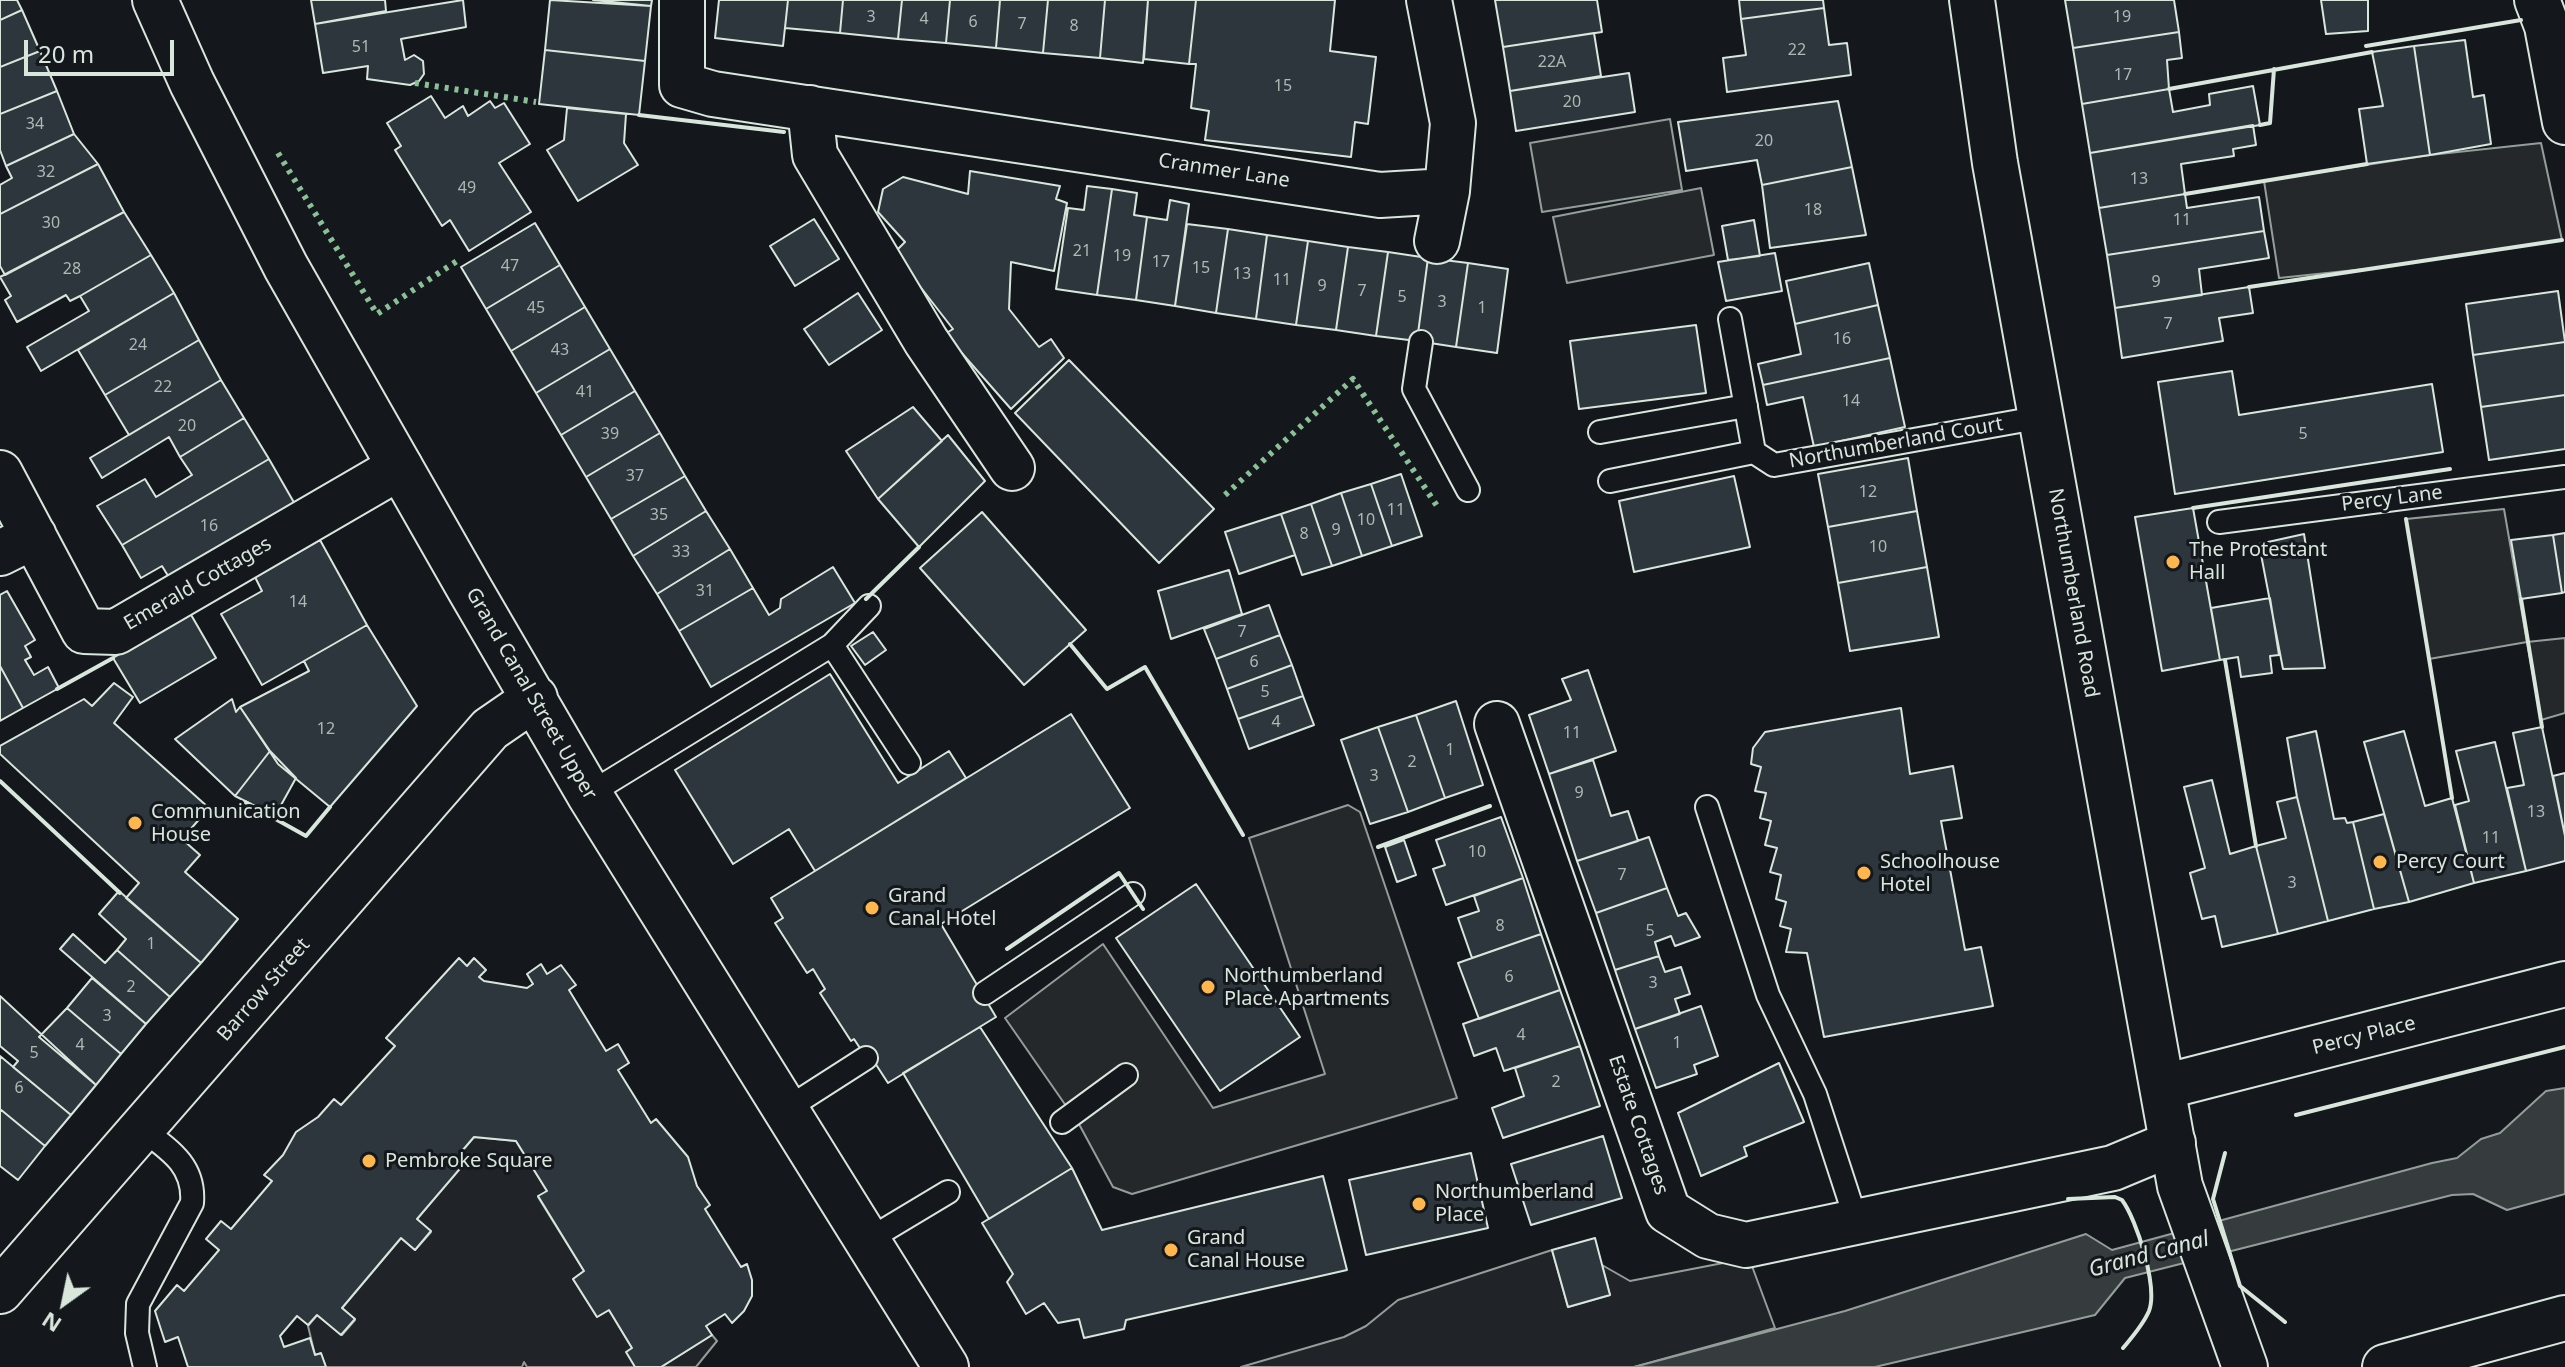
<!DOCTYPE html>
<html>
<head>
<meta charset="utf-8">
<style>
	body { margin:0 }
	#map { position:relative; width:2565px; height:1367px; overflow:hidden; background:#14181c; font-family:"Noto Sans",sans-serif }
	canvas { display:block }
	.north { position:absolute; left:24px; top:1263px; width:80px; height:80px; -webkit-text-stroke:6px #14181c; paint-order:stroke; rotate:213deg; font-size:22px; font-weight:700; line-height:32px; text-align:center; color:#d8e6dc }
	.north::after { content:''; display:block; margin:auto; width:28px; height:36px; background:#d8e6dc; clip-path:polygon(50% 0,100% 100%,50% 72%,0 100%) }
	.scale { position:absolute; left:24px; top:40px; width:150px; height:36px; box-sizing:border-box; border:4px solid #d8e6dc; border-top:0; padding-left:10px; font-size:24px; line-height:28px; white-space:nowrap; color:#d8e6dc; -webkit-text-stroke:6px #14181c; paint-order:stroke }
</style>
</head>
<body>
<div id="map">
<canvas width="2565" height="1367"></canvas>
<div class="north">N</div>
<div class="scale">20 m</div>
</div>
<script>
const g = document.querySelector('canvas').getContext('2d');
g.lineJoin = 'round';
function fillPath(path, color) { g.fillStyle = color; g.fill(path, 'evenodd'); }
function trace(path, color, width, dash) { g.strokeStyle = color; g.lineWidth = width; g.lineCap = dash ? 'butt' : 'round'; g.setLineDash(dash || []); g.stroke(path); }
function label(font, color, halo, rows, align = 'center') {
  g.font = font + ' "Noto Sans",sans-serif'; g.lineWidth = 6; g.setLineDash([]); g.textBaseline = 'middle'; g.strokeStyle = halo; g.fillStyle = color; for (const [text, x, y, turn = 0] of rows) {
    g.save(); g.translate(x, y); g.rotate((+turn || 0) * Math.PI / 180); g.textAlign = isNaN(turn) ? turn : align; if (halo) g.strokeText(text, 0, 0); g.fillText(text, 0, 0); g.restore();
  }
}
const green = new Path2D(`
	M474 1137 516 1141 547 1191 538 1197 584 1271 573 1279 597 1317 609 1310 632 1348 635 1367H527L524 1362 522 1367H326L321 1354 315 1355 308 1326 317 1315 342 1335 355 1320 342 1308 401 1238 415 1250 431 1232 417 1219 463 1164 456 1158Z
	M1552 1250 1568 1307 1610 1295 1602 1265 1630 1281 1749 1258 1775 1328 1634 1367H1241L1344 1337 1366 1326 1398 1300Z
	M712 1335 717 1341 696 1367H661Z`);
const parking = new Path2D(`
	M1670 119 1682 190 1542 212 1530 143Z
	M2541 143 2562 240 2384 267 2279 278 2264 181 2430 155Z
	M1701 188 1714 255 1567 283 1553 217Z
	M2504 509 2527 642 2565 638V713L2541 720 2527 642 2429 659 2406 519Z
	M1348 805 1360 812 1457 1098 1132 1194 1113 1187 1080 1126 1005 1018 1103 944 1213 1108 1325 1074 1249 838Z`);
const water = new Path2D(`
	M2565 1088V1194L2507 1210 2473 1194 2452 1195 2125 1278 2095 1315 1875 1367H1634L1845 1311 2086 1234 2112 1250 2432 1163 2457 1158 2481 1139 2500 1133 2546 1091Z`);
const building = new Path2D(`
	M0 0H17L22 10 0 20Z
	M311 0H385L386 11 315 24Z
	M463 0 466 27 401 39 405 60 414 55 423 61 424 74 419 81 410 85 367 79 368 66 323 73 315 24Z
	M550 0 651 6 645 61 545 50Z
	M593 0H652L651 6Z
	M719 0H788L783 46 715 38Z
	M788 0H843L840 33 785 28Z
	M843 0H902L898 39 840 33Z
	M902 0H950L946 43 898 39Z
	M950 0H1000L996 48 946 43Z
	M1000 0H1048L1043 53 996 48Z
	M1048 0H1105L1100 58 1043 53Z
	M1105 0H1148L1143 63 1100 58Z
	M1148 0H1196L1189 64 1144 59Z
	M1196 0H1335L1330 51 1376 57 1368 124 1355 122 1351 157 1205 140 1209 111 1191 108 1196 64H1189Z
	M1495 0H1597L1602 32 1503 47Z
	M1739 0H1823L1824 8 1741 19Z
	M2065 0H2174L2179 32 2073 48Z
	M2321 0H2368V31L2326 34Z
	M1824 8 1829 45 1847 43 1851 75 1727 92 1723 58 1746 55 1741 19Z
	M22 10 40 51 0 67V20Z
	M2179 32 2182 58 2167 60 2169 89 2082 104 2073 48Z
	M1594 33 1601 76 1510 91 1503 47Z
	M2465 40 2473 97 2484 95 2491 144 2430 155 2414 46Z
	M2414 46 2430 155 2367 164 2359 109 2383 106 2372 52Z
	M545 50 645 61 639 115 539 104Z
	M40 51 57 91 0 114V67Z
	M1629 73 1635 112 1516 131 1510 91Z
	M2253 86 2260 125 2090 153 2082 104 2169 89 2173 112 2210 105 2209 94Z
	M57 91 74 134 6 166 0 150V114Z
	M431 96 445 118 463 106 468 116 490 101 495 108 504 103 530 144 499 163 531 212 469 251 450 220 442 226 395 150 401 146 387 123Z
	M1838 101 1852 167 1762 185 1757 160 1686 171 1678 122Z
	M567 108 626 114 624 143 638 165 578 201 547 150 564 140Z
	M2253 125 2256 145 2233 149 2234 156 2181 164 2185 194 2099 208 2090 153Z
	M74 134 98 164 0 214V185L12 178 6 166Z
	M98 164 124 212 5 275 0 266V214Z
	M1852 167 1866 235 1770 248 1762 185Z
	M970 171 1060 186 1056 199 1067 203 1054 271 1011 262 1009 309 1039 347 1051 339 1064 358 1011 409 945 334 953 329 894 253 905 242 878 212 883 189 903 177 968 194Z
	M1087 186 1112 189 1097 295 1056 289 1068 208 1084 210Z
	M1112 189 1137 193 1134 215 1147 217 1136 300 1097 295Z
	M2185 194 2187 208 2259 197 2264 231 2107 255 2099 208Z
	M1170 200 1189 204 1175 306 1136 300 1147 217 1167 220Z
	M124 212 151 255 80 296 70 301 66 295 17 322 5 300 11 296 0 277Z
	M814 219 839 259 795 286 770 246Z
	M1754 220 1760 256 1728 260 1722 226Z
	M535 223 560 265 486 309 461 267Z
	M1187 224 1228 229 1216 313 1175 306Z
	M1228 229 1267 235 1256 319 1216 313Z
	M2264 231 2269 258 2199 269 2202 295 2115 308 2107 255Z
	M1267 235 1308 241 1296 325 1256 319Z
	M1308 241 1348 247 1336 330 1296 325Z
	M1348 247 1388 252 1376 336 1336 330Z
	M1388 252 1428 258 1417 341 1376 336Z
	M1775 253 1782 291 1726 301 1718 262Z
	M151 255 174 293 41 371 27 347 89 311 80 296Z
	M1428 258 1468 263 1456 347 1417 341Z
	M1468 263 1508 269 1497 353 1456 347Z
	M1869 263 1878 305 1795 324 1786 281Z
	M560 265 585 307 511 351 486 309Z
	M2249 287 2253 313 2219 318 2223 341 2122 358 2115 308Z
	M2558 291 2565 342 2473 355 2466 304Z
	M174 293 199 340 105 395 78 350Z
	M858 293 882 330 829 365 804 329Z
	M1878 305 1890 358 1763 385 1758 364 1801 354 1795 324Z
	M585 307 610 349 536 393 511 351Z
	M1696 325 1706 393 1579 409 1570 341Z
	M199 340 221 380 129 435 105 395Z
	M2565 342V395L2481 407 2473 355Z
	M610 349 635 391 561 435 536 393Z
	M1890 358 1905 427 1814 447 1803 397 1767 405 1763 385Z
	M1069 360 1214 509 1159 563 1015 413Z
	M2232 371 2239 415 2432 384 2443 452 2175 494 2158 382Z
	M221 380 244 418 180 457 169 437 102 478 90 458Z
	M635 391 660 433 586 477 561 435Z
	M2565 395V449L2489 460 2481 407Z
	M913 407 942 441 878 499 846 451Z
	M244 418 269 459 122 545 97 506 145 479 156 497 192 475 180 457Z
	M660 433 685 476 611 519 586 477Z
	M948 435 985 481 919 547 878 499Z
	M1908 458 1917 511 1828 527 1818 474Z
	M269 459 296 506 170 579 162 566 141 578 122 545Z
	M1401 474 1422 536 1392 546 1371 484Z
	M685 476 706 511 633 556 611 519Z
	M1734 476 1750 547 1634 572 1619 501Z
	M1371 484 1392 546 1362 556 1341 493Z
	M1341 493 1362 556 1332 566 1311 504Z
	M1311 504 1332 566 1302 575 1281 514Z
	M2193 508 2220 660 2162 671 2135 517Z
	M706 511 730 549 657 594 633 556Z
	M1917 511 1927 567 1838 583 1828 527Z
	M982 512 1086 630 1024 685 920 568Z
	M1281 514 1295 555 1239 574 1225 532Z
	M2565 533V592L2562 593 2553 535Z
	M2304 534 2325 668 2283 669 2259 544Z
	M2553 535 2562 593 2521 599 2511 540Z
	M320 540 367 625 262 685 221 614 262 591 255 577Z
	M730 549 753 588 679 631 657 594Z
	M833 567 855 603 711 687 679 631 753 588 769 615 780 608 781 599Z
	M1927 567 1939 637 1850 651 1838 583Z
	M1229 570 1242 614 1171 639 1158 591Z
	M7 591 35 640 25 646 31 657 25 660 34 675 48 667 59 688 23 708 0 666V595Z
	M2270 598 2279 655 2270 656 2272 673 2241 677 2238 657 2220 660 2211 608Z
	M1269 605 1280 635 1216 659 1204 629Z
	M190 613 216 658 140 703 113 658Z
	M367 625 417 706 330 807 278 764 240 707 309 671 304 661Z
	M873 632 886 650 865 665 851 646Z
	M1280 635 1292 665 1227 689 1216 659Z
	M1292 665 1303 696 1238 719 1227 689Z
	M0 666 23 708 0 721Z
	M1588 670 1616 751 1549 774 1529 715 1571 700 1562 679Z
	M830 674 898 783 949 751 966 778 815 871 789 829 733 864 675 770Z
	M114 683 133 697 114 723 209 808 182 839 200 855 185 872 238 919 201 963 126 898 139 883 0 754V746L84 699 92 706Z
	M1303 696 1314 725 1249 749 1238 719Z
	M232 699 236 712 240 707 270 751 235 796 175 739Z
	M1456 701 1483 785 1445 798 1416 715Z
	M1901 708 1910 774 1953 766 1962 818 1941 821 1965 950 1981 947 1993 1006 1824 1037 1807 953 1786 952 1791 929 1780 926 1786 902 1776 899 1781 875 1770 872 1777 848 1765 845 1771 821 1760 818 1766 793 1755 791 1761 767 1751 764 1753 748 1765 732Z
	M1071 714 1130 808 941 924 996 1017 888 1083 875 1063 871 1065 854 1039 851 1041 820 993 825 989 813 969 807 973 775 923 783 918 771 898Z
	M1416 715 1445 798 1408 812 1378 727Z
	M1378 727 1408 812 1370 824 1341 740Z
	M2542 727 2565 836V861L2526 871 2507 788 2524 785 2513 733Z
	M2316 731 2334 819 2345 818 2347 823 2353 822 2374 909 2328 921 2297 797 2287 738Z
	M2404 731 2425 806 2452 798 2474 883 2409 902 2364 742Z
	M2495 742 2526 871 2474 883 2455 805 2469 801 2456 751Z
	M270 751 296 778 275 816 235 796Z
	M1593 760 1611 816 1628 811 1638 841 1577 861 1549 774Z
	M2565 773V836L2553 776Z
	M2212 780 2230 854 2256 846 2278 934 2222 947 2215 916 2202 919 2190 873 2205 868 2184 787Z
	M2297 797 2328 921 2278 934 2256 846 2286 838 2277 802Z
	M2384 814 2409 902 2374 909 2353 822Z
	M1501 817 1523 878 1446 905 1433 869 1445 865 1436 840Z
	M1649 837 1667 888 1596 913 1577 861Z
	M1404 840 1416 875 1397 882 1385 847Z
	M1523 878 1541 934 1472 958 1458 918 1479 911 1474 896Z
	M1196 884 1300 1037 1220 1091 1116 938Z
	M1667 888 1678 916 1686 913 1700 937 1675 946 1671 936 1655 942 1659 956 1615 970 1596 913Z
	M119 891 201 963 170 997 117 950 126 939 99 914Z
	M73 934 105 963 117 950 170 997 146 1024 60 949Z
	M1541 934 1560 990 1479 1019 1458 963Z
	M1659 956 1665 972 1681 967 1690 994 1675 999 1680 1014 1635 1029 1615 970Z
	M459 958 467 966 474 958 486 970 479 977 484 981 527 988 533 984 527 974 541 964 547 974 561 965 576 985 569 990 606 1051 618 1044 629 1063 618 1070 651 1123 656 1119 688 1157 697 1186 710 1205 705 1209 741 1267 747 1264 752 1280V1296L744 1311 732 1323 725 1314 706 1326 712 1335 661 1367H635L626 1352 632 1348 609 1310 597 1317 573 1279 584 1271 538 1196 547 1191 516 1141 474 1137 456 1158 464 1164 417 1219 431 1231 415 1250 401 1238 342 1308 355 1319 341 1335 317 1315 308 1325 297 1316 280 1336 284 1347 310 1338 315 1355 321 1353 326 1367H188L178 1337 165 1342 155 1311 177 1285 184 1291 219 1250 206 1239 221 1221 231 1229 272 1181 264 1175 283 1155 296 1132 318 1117 334 1099 341 1105 395 1046 386 1038Z
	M92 978 146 1024 121 1054 67 1008Z
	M1560 990 1580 1046 1504 1071 1496 1048 1474 1056 1463 1024Z
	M0 996 96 1085 71 1115 13 1067 18 1061 0 1046Z
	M1701 1006 1718 1056 1694 1065 1697 1074 1656 1088 1635 1029Z
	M67 1008 121 1054 96 1085 39 1037Z
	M980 1027 1072 1168 989 1219 903 1073Z
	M1580 1046 1600 1106 1503 1138 1492 1108 1524 1096 1515 1068Z
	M0 1056 71 1115 45 1146 0 1109Z
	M1779 1063 1804 1122 1744 1147 1747 1156 1701 1176 1678 1113Z
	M0 1109 45 1146 18 1180 0 1166Z
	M1603 1136 1622 1198 1531 1225 1511 1164Z
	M1471 1153 1488 1228 1366 1255 1349 1180Z
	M1072 1168 1102 1230 1323 1176 1347 1270 1126 1320 1124 1329 1084 1338 1079 1319 1058 1323 1044 1303 1026 1314 1007 1282 1013 1274 982 1223Z
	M1595 1238 1610 1295 1568 1307 1552 1250Z`);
const lane = new Path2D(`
	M1730 319 1754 452 1774 465 2042 417
	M1421 342 1414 389 1468 490
	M1600 432 1746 406
	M1610 481 1754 452
	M2219 522 2565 477
	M832 645 909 763
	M589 794 832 645 869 606
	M1707 807 1768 995 1815 1094 1857 1223
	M985 993 1133 894
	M788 1108 866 1058
	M1062 1122 1126 1075
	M143 1130C170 1150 195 1166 192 1203L138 1304 137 1333 145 1367
	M868 1240 948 1192`);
const street = new Path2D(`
	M682 0V85L713 94 1380 195 1447 191
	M1429 0 1453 123 1447 191 1437 241
	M2537 0 2547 26 2565 122
	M810 108 815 155 926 341 1012 468
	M0 473 84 631 116 632 400 467
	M0 553 34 536
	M1497 724 1668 1211 1708 1236 1746 1245 2113 1168 2173 1143
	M2163 1087 2565 984`);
const secondary = new Path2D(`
	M155 0 192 83 286 267 469 588 589 794 946 1367
	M1972 0 1995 163 2180 1186 2245 1367
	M0 1291 490 729 535 698
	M2385 1367 2565 1318`);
const hedge = new Path2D(`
	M415 83 536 102
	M278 153 377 314 457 261
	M1225 495 1353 379 1437 506`);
const wall = new Path2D(`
	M2366 46 2521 20
	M2169 89 2372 52
	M639 115 784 132
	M2260 125 2270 123 2274 69
	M2185 194 2367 164
	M2249 287 2562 240
	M2193 508 2450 469
	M2406 519 2452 798
	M866 599 919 547
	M2521 599 2542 727
	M1070 644 1107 689 1145 667 1243 835
	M2225 660 2256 846
	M57 689 113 658
	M0 781 120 893
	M245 802 306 836 330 807
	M1378 847 1490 806
	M1007 949 1119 873 1143 909
	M2296 1115 2565 1047
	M2225 1153 2213 1199 2240 1286 2285 1322
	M2068 1199 2115 1197 2122 1200C2137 1220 2158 1287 2149 1311 2143 1325 2133 1336 2123 1348`);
const markers = [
	[2173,562,8,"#ffb74d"],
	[135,823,8,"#ffb74d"],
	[2380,862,8,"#ffb74d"],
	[1864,873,8,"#ffb74d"],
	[872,908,8,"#ffb74d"],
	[1208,987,8,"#ffb74d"],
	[369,1161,8,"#ffb74d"],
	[1419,1204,8,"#ffb74d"],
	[1171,1250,8,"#ffb74d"]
];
const numberNames = [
	["3",871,17],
	["19",2122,17],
	["4",924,19],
	["6",973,22],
	["7",1022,24],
	["8",1074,26],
	["51",361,47],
	["22",1797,50],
	["22A",1552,62],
	["17",2123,75],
	["15",1283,86],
	["20",1572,102],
	["34",35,124],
	["20",1764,141],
	["32",46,172],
	["13",2139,179],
	["49",467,188],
	["18",1813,210],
	["11",2182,220],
	["30",51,223],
	["21",1082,251],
	["19",1122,256],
	["17",1161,262],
	["47",510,266],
	["15",1201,268],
	["28",72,269],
	["13",1242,274],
	["11",1282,280],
	["9",2156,282],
	["9",1322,286],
	["7",1362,291],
	["5",1402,297],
	["3",1442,302],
	["45",536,308],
	["1",1482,308],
	["7",2168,324],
	["16",1842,339],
	["24",138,345],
	["43",560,350],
	["22",163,387],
	["41",585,392],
	["14",1851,401],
	["20",187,426],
	["39",610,434],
	["5",2303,434],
	["37",635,476],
	["12",1868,492],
	["11",1396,510],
	["35",659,515],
	["10",1366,520],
	["16",209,526],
	["9",1336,530],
	["8",1304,534],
	["10",1878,547],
	["33",681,552],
	["31",705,591],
	["14",298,602],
	["7",1242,632],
	["6",1254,662],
	["5",1265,692],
	["4",1276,722],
	["12",326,729],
	["11",1572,733],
	["1",1450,750],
	["2",1412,762],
	["3",1374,776],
	["9",1579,793],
	["13",2536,812],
	["11",2491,838],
	["10",1477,852],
	["7",1622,875],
	["3",2292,883],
	["8",1500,926],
	["5",1650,931],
	["1",151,944],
	["6",1509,977],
	["3",1653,983],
	["2",131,987],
	["3",107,1016],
	["4",1521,1035],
	["1",1677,1043],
	["4",80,1045],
	["5",34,1053],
	["2",1556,1082],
	["6",19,1088]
];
const streetNames = [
	["Cranmer Lane",1224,171,9],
	["Northumberland Court",1896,443,-10],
	["Percy Lane",2392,499,-7],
	["Emerald Cottages",198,584,-30],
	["Northumberland Road",2073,593,80],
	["Grand Canal Street Upper",531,694,60],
	["Barrow Street",264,990,-49],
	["Percy Place",2364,1036,-14],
	["Estate Cottages",1638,1125,71]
];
const poiNames = [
	["The Protestant",2189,550],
	["Hall",2189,573],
	["Communication",151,812],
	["House",151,835],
	["Schoolhouse",1880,862],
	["Hotel",1880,885],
	["Percy Court",2396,862],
	["Grand",888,896],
	["Canal Hotel",888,919],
	["Northumberland",1224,976],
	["Place Apartments",1224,999],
	["Pembroke Square",385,1161],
	["Northumberland",1435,1192],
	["Place",1435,1215],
	["Grand",1187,1238],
	["Canal House",1187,1261]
];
const waterNames = [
	["Grand Canal",2149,1255,-15]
];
fillPath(green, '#202428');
trace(green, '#939e99', 2);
fillPath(parking, '#24282b');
trace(parking, '#939e99', 2);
fillPath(water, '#363b3e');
trace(water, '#939e99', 2);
fillPath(building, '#2c363c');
trace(building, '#d8e6dc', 2);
trace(lane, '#d8e6dc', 26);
trace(street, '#d8e6dc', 48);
trace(secondary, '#d8e6dc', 48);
trace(lane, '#14181c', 22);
trace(street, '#14181c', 44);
trace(secondary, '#14181c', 44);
trace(hedge, '#8ac095', 6, [4, 6]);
trace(wall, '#d8e6dc', 4);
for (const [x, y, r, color] of markers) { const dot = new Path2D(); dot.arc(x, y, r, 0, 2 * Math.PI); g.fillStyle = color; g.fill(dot); trace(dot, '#14181c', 3); }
label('16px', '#adbab4', null, numberNames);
label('20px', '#d8e6dc', '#14181c', streetNames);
label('20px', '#d8e6dc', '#14181c', poiNames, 'left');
label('italic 22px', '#d8e6dc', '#14181c', waterNames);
</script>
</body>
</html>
